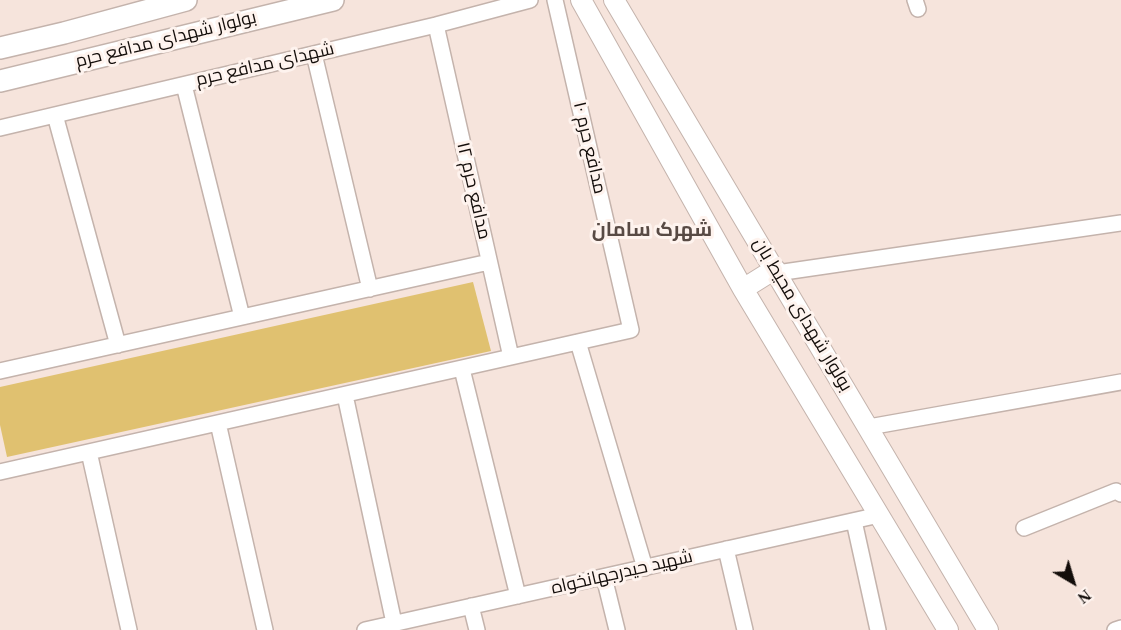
<!DOCTYPE html>
<html>
<head>
<meta charset="utf-8">
<style>
	body { margin:0 }
	#map { position:relative; width:1121px; height:630px; overflow:hidden; background:#f6e4dc; font-family:"Times New Roman",serif }
	canvas { display:block }
	.north { position:absolute; left:1043px; top:552px; width:60px; height:60px; -webkit-text-stroke:4px #fef3ee; paint-order:stroke; rotate:142deg; font-size:16px; font-weight:700; line-height:24px; text-align:center; color:#130d0a }
	.north::after { content:''; display:block; margin:auto; width:21px; height:27px; background:#130d0a; clip-path:polygon(50% 0,100% 100%,50% 72%,0 100%) }
</style>
</head>
<body>
<div id="map">
<canvas width="1121" height="630"></canvas>
<div class="north">N</div>
</div>
<script>
const g = document.querySelector('canvas').getContext('2d');
g.lineJoin = 'round';
function fillPath(path, color) { g.fillStyle = color; g.fill(path, 'evenodd'); }
function trace(path, color, width, dash) { g.strokeStyle = color; g.lineWidth = width; g.lineCap = dash ? 'butt' : 'round'; g.setLineDash(dash || []); g.stroke(path); }
function label(font, color, halo, rows, align = 'center') {
  g.font = font + ' "Times New Roman",Cairo,serif'; g.lineWidth = 6; g.setLineDash([]); g.textBaseline = 'middle'; g.strokeStyle = halo; g.fillStyle = color; for (const [text, x, y, turn = 0] of rows) {
    g.save(); g.translate(x, y); g.rotate((+turn || 0) * Math.PI / 180); g.textAlign = isNaN(turn) ? turn : align; if (halo) g.strokeText(text, 0, 0); g.fillText(text, 0, 0); g.restore();
  }
}
const green = new Path2D(`
	M473 282 491 351 7 457 0 425V387Z`);
const minor = new Path2D(`
	M915 0 918 9
	M436 25 511 357
	M314 54 370 289
	M184 85 242 317
	M55 115 118 345
	M0 128 436 25 530 0
	M777 273 1121 223
	M578 342 645 568
	M462 369 518 596
	M0 371 489 262
	M345 395 394 623
	M218 423 265 630
	M869 427 1121 382
	M89 452 129 630
	M0 472 631 330 555 0
	M854 521 878 630
	M1024 528 1116 491 1121 494
	M726 549 745 630
	M604 577 617 630
	M471 606 477 630
	M365 630 879 515
	M1115 630 1121 628`);
const tertiary = new Path2D(`
	M581 0 743 289 948 630
	M614 0 988 630
	M743 289 775 269`);
const secondary = new Path2D(`
	M0 48 64 33 186 0
	M0 81 333 0`);
const streetNames = [
	["بولوار شهدای مدافع حرم",166,40,-14],
	["شهدای مدافع حرم",265,65,-13],
	["مدافع حرم ۱۰",589,148,77],
	["مدافع حرم ۱۲",473,191,77],
	["بولوار شهدای محیط بان",802,315,59],
	["شهید حیدرجهانخواه",622,573,-13]
];
const neighbourhoodNames = [
	["شهرک سامان",652,231]
];
fillPath(green, '#e0c170');
trace(minor, '#c4b3ac', 18);
trace(tertiary, '#c4b3ac', 22);
trace(secondary, '#c4b3ac', 24);
trace(minor, '#fff', 15);
trace(tertiary, '#fff', 20);
trace(secondary, '#fff', 21);
label('18px', '#130d0a', '#fef3ee', streetNames);
label('bold 20px', '#584a44', '#fef3ee', neighbourhoodNames);
</script>
</body>
</html>
